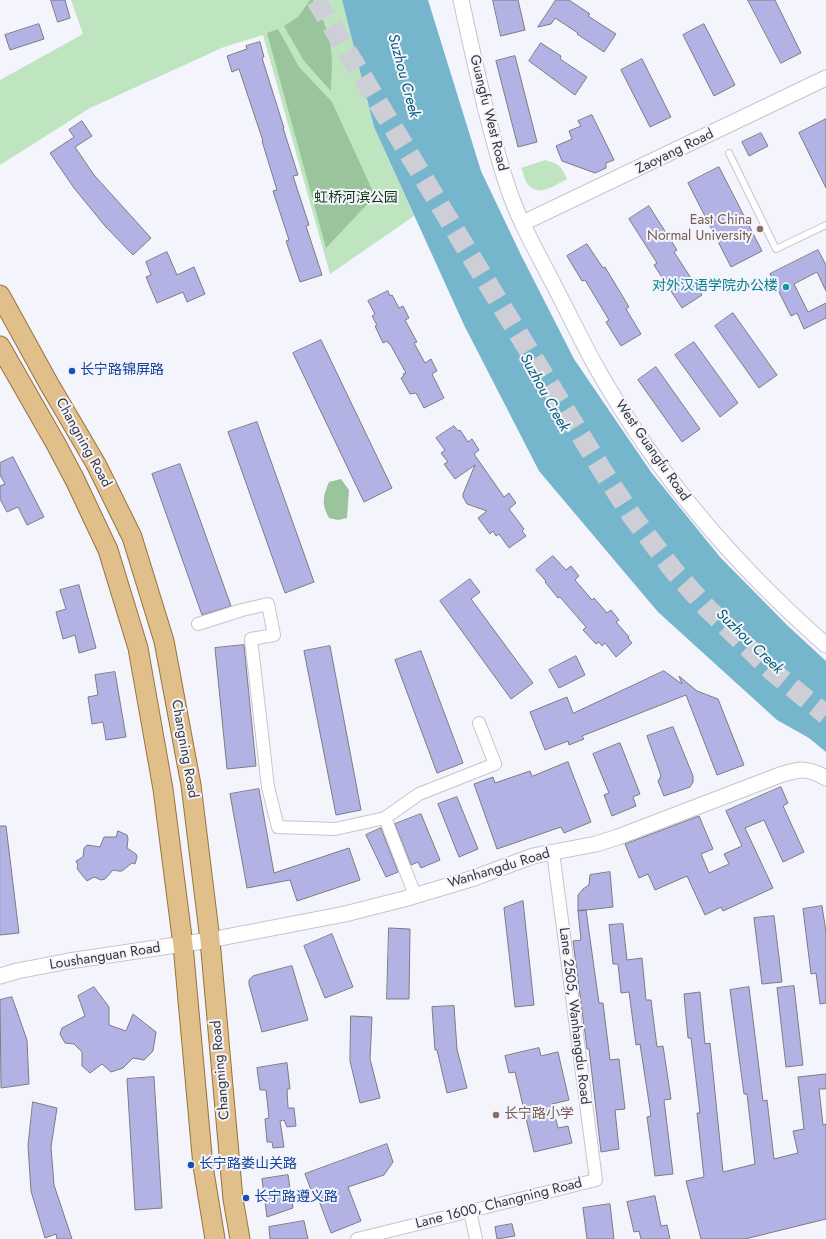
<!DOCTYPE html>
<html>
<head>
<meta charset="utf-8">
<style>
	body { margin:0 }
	canvas { display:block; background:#f4f4fd }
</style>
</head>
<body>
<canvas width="826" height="1239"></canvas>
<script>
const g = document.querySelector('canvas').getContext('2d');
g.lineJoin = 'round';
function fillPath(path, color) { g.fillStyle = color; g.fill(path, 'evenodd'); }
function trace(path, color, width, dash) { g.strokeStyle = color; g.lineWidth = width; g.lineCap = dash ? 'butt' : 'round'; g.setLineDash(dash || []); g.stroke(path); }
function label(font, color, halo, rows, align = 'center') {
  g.font = font + ' Jost,"Noto Sans SC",sans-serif'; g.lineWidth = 4; g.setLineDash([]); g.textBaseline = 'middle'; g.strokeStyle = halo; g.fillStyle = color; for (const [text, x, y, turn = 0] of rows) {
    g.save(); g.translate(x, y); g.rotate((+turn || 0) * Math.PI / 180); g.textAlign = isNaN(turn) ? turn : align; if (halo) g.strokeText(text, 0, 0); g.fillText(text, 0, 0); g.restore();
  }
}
const green = new Path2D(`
	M71 0H342L374 127 414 216 330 274 263 35 224 47 90 108 0 165V80L83 34Z
	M545 160C560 165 560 164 567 179 555 185 537 199 527 183 524 179 524 173 521 168Z`);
const forest = new Path2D(`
	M310 0H313C321 15 330 33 331 50 333 64 331 78 331 91L304 61 284 26 298 17Z
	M278 29 299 67 332 102 375 196 326 248 267 33Z
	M341 479 349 490 347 518 338 520 329 518C321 504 323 496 329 482Z`);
const water = new Path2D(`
	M342 0H428L481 171 521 255 574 359 651 472 720 557 787 625 826 661V752L809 738 777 720 658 612 539 471 464 325 374 127Z`);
const building = new Path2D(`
	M51 0H65L70 18 58 22Z
	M493 0H518L525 30 501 36Z
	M556 0H569L590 14 588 16 616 34 604 52 577 34 578 33 555 18 551 24 538 27Z
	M748 0H775L801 53 781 63Z
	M39 24 44 39 10 50 5 35Z
	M704 24 735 85 714 96 683 35Z
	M260 42 264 57 262 58 284 128H283L298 175 293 176 309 225 306 226 322 275 300 282 286 241 289 240 273 191 277 190 262 141H263L239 69 232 72 227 56 247 49 246 46Z
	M541 43 561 56 560 59 587 77 575 95 529 61Z
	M515 56 537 142 518 147 496 61Z
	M642 59 671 117 650 127 621 70Z
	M592 115 614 160 606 163V168L595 173 562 161 556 146 572 139 569 131 581 126 578 121Z
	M826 119V188L799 133Z
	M82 121 92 136 75 147 94 175 151 238 133 255 105 226 74 188 50 153 74 137 69 130Z
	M761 133 768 146 749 156 742 142Z
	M719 167 762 251 731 267 688 183Z
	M649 206 677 250 674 252 702 295 682 308 654 265 657 263 629 219Z
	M587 244 603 268 605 267 629 307 626 309 641 334 621 346 606 322 609 320 585 280 582 281 567 256Z
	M818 250 826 265V291L817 272 794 284 808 312 826 303V318L804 329 797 313 791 316 770 274Z
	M167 252 177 275 194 267 205 294 187 302 183 292 157 303 146 277 151 275 146 262Z
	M388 291 390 296 392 295 399 308 403 306 409 318 405 320 417 342 414 343 425 363 431 359 437 371 432 374 444 398 424 408 416 393 410 394 401 378 404 376 403 374 406 373 390 344H389L387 341 383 343 375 326 377 325 372 316 375 314 368 301Z
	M733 313 777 375 759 388 715 326Z
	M321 340 392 488 364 502 293 353Z
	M694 342 738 403 720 417 675 355Z
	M656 367 700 429 682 442 638 380Z
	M257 422 314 582 285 593 228 432Z
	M454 426 458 431 460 430 468 442 472 439 479 450 474 454 504 497 509 493 516 503 509 509 524 529 522 531 526 536 509 548 499 534 496 536 493 531 490 534 478 518 487 511 467 504 463 497V494L475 465 455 479 444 464 448 462 441 453 445 450 436 438Z
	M13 457 44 517 27 525 18 507 7 512 0 499V486L5 484 0 475V463Z
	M180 464 231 606 202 615 152 474Z
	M553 556 566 570 571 566 579 576 575 580 592 600 594 598 607 613 611 610 619 620 616 622 629 637 628 638 632 643 616 657 605 643 602 646 599 642 596 644 583 630 586 627 560 597 558 598 545 582 546 581 536 570Z
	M470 579 480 592 471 599 533 683 511 699 440 601Z
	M79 585 96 648 79 653 75 635 63 639 56 612 66 609 60 590Z
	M244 645 256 766 227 769 215 648Z
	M330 646 361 810 336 815 304 651Z
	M421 651 463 763 437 773 395 660Z
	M576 656 585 675 559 688 549 670Z
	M664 671 682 684 679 676 697 691 718 699 744 765 717 775 686 695 582 736 584 739 569 745 568 741 545 750 530 712 567 697 573 713Z
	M115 672 126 737 106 740 103 722 92 724 88 697 98 695 95 675Z
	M673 727 693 776V782L690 787 664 796 658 781 661 776 647 736Z
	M620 743 640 794 633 797 636 806 612 816 604 795 609 793 593 754Z
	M568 762 591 822 564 833 561 827 497 849 474 784 493 777 495 783 530 771 532 776Z
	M781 787 788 803 783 806 804 852 783 862 764 820 745 828 773 888 723 911 721 907 705 915 687 876 655 890 648 874 639 878 625 844 699 816 713 849 701 854 709 873 729 864 724 854 742 846 726 811Z
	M259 789 274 873 349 848 360 880 297 901 290 880 247 888 230 794Z
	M457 797 478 849 459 857 438 804Z
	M421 814 440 860 421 868 418 862 411 865 395 824Z
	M0 826H6L19 933 0 935Z
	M381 828 398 872 386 877 366 835Z
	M118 831 127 835 128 839 127 848 136 854 137 857 135 864 132 863 122 871H118L113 870 105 879 101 880 94 877 87 881 78 870 77 868 78 865 76 861 83 857 84 848 87 845 100 847 104 837H116Z
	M610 872 613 907 578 911V895L583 889 589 885 590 875Z
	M523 901 534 1005 515 1007 504 908Z
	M822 906 826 932V1003L820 1004 816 973 811 974 803 909Z
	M586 910 599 1003H603L610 1060 619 1059 625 1109 615 1110 619 1149 601 1152 589 1049H587L573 941 581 940 578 911Z
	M774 916 782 982 762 984 754 918Z
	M623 924 627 960 642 958 646 1000H651L657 1047 663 1046 671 1099 664 1100 673 1174 655 1176 647 1117 651 1116 640 1044 636 1045 629 992 621 993 618 964H613L609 925Z
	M389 928 410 929 409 999H387Z
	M332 934 353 987 325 998 304 946Z
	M292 966 308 1020 262 1032 249 984V980L253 976Z
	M794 986 803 1065 786 1067 777 988Z
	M94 987 109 1007V1025L126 1031 133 1014 156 1032 153 1051 144 1060 133 1058 123 1068 111 1072 102 1064 90 1073 82 1066V1052L74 1044 65 1043 60 1034 62 1028 85 1016 78 996Z
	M749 987 763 1101 767 1100 774 1159 798 1153 793 1131 804 1129 798 1077 826 1074V1089H819L823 1125 826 1124V1219L745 1239H701L686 1181 704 1177 697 1113H700L691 1038H688L684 994 700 992 705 1044 710 1043 723 1172 755 1164 747 1094H744L730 990Z
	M12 997 27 1040 29 1084 1 1088 0 1000Z
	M454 1006 457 1049 467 1088 447 1093 437 1050H435L432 1007Z
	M351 1016 372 1017 370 1059 380 1098 360 1103 350 1061Z
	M539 1048 541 1056 557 1052H558L569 1100 552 1104 558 1128 568 1126 572 1143 534 1152 515 1072 509 1073 505 1056Z
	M287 1063 290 1089H287L288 1108H294L296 1126 287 1127 284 1120 280 1121 284 1147 273 1148 272 1142H267L265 1119 269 1118 266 1090H260L257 1068Z
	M154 1077 162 1208 135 1210 127 1079Z
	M33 1102 57 1108 51 1147 54 1185 72 1239H57L56 1234 45 1238 31 1191 28 1146Z
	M387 1144 393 1162 384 1175 348 1187 361 1221 331 1233 318 1198 315 1200 305 1174Z
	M288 1175 293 1208 267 1217 262 1179Z
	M655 1196 661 1226 667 1225 670 1239H641L639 1231 634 1232 627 1202Z
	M610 1204 614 1239H587L583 1208Z
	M304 1221 308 1239H270L269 1227Z
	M512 1224 515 1236 497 1239 495 1227Z`);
const trunkTunnel = new Path2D(`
	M316 0 464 245 602 470 632 516 674 571 706 607 772 671 826 715`);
const service = new Path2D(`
	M729 153 776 249 826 225`);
const minor = new Path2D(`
	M198 624 242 610 268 604 274 635 251 639 268 787 278 827 335 829 385 818 419 794 495 764 479 723
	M385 818 415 895
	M470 1211 476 1239
	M357 1239 596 1180 553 852`);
const tertiary = new Path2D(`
	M461 0C475 63 488 127 508 188 520 224 540 257 557 291 571 318 584 346 599 372 658 475 737 567 826 645
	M523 223 826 78
	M0 976 17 971 69 961 210 940 345 914 404 899 474 878 533 856 596 844 618 837 780 775C800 769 807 767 826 778`);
const primary = new Path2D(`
	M0 295 49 384 96 464 132 537 164 641 191 785 210 940 233 1199 240 1239
	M0 346 56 444 75 480 108 550 138 648 163 789 183 945 203 1166 215 1239`);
const markers = [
	[760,229,4,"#8d6e63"],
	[786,287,4,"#0f9aa8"],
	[72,371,4,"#1a4fb4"],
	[496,1115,4,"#8d6e63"],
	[191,1165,4,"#1a4fb4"],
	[246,1198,4,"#1a4fb4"]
];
const streetNames = [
	["Guangfu West Road",488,113,76],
	["Zaoyang Road",675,152,-26],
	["Changning Road",83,443,61],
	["West Guangfu Road",652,451,55],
	["Changning Road",184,749,80],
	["Wanhangdu Road",499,869,-17],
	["Loushanguan Road",105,957,-9],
	["Lane 2505, Wanhangdu Road",574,1016,83],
	["Changning Road",221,1070,-95],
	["Lane 1600, Changning Road",499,1204,-14]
];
const parkNames = [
	["虹桥河滨公园",356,199]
];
const educationNames = [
	["East China",752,221],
	["Normal University",752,237],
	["长宁路小学",504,1115,"left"]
];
const cultureNames = [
	["对外汉语学院办公楼",778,287]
];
const transitNames = [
	["长宁路锦屏路",80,371],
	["长宁路娄山关路",199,1165],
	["长宁路遵义路",254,1198]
];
const waterNames = [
	["Suzhou Creek",403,76,75],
	["Suzhou Creek",544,393,61],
	["Suzhou Creek",749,642,44]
];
fillPath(green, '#bfe5c0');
fillPath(forest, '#9ac49b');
fillPath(water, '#76b6cc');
fillPath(building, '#b3b2e5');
trace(building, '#7c7c84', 1);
trace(trunkTunnel, '#ceced6', 20, [20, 10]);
trace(service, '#c5c5ce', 8);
trace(minor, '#c5c5ce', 14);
trace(tertiary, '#c5c5ce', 17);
trace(primary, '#98733b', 21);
trace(service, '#fff', 6);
trace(minor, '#fff', 12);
trace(tertiary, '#fff', 15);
trace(primary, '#e1bf8a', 19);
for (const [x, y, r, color] of markers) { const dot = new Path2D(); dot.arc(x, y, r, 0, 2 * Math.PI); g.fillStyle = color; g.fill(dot); trace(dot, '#f4f4fd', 1.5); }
label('14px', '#36363a', '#f4f4fd', streetNames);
label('14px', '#0d3a13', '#f4f4fd', parkNames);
label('14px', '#785e54', '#f4f4fd', educationNames, 'right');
label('14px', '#0d838f', '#f4f4fd', cultureNames, 'right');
label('14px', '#164399', '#f4f4fd', transitNames, 'left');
label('italic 15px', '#005d74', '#f4f4fd', waterNames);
</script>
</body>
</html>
